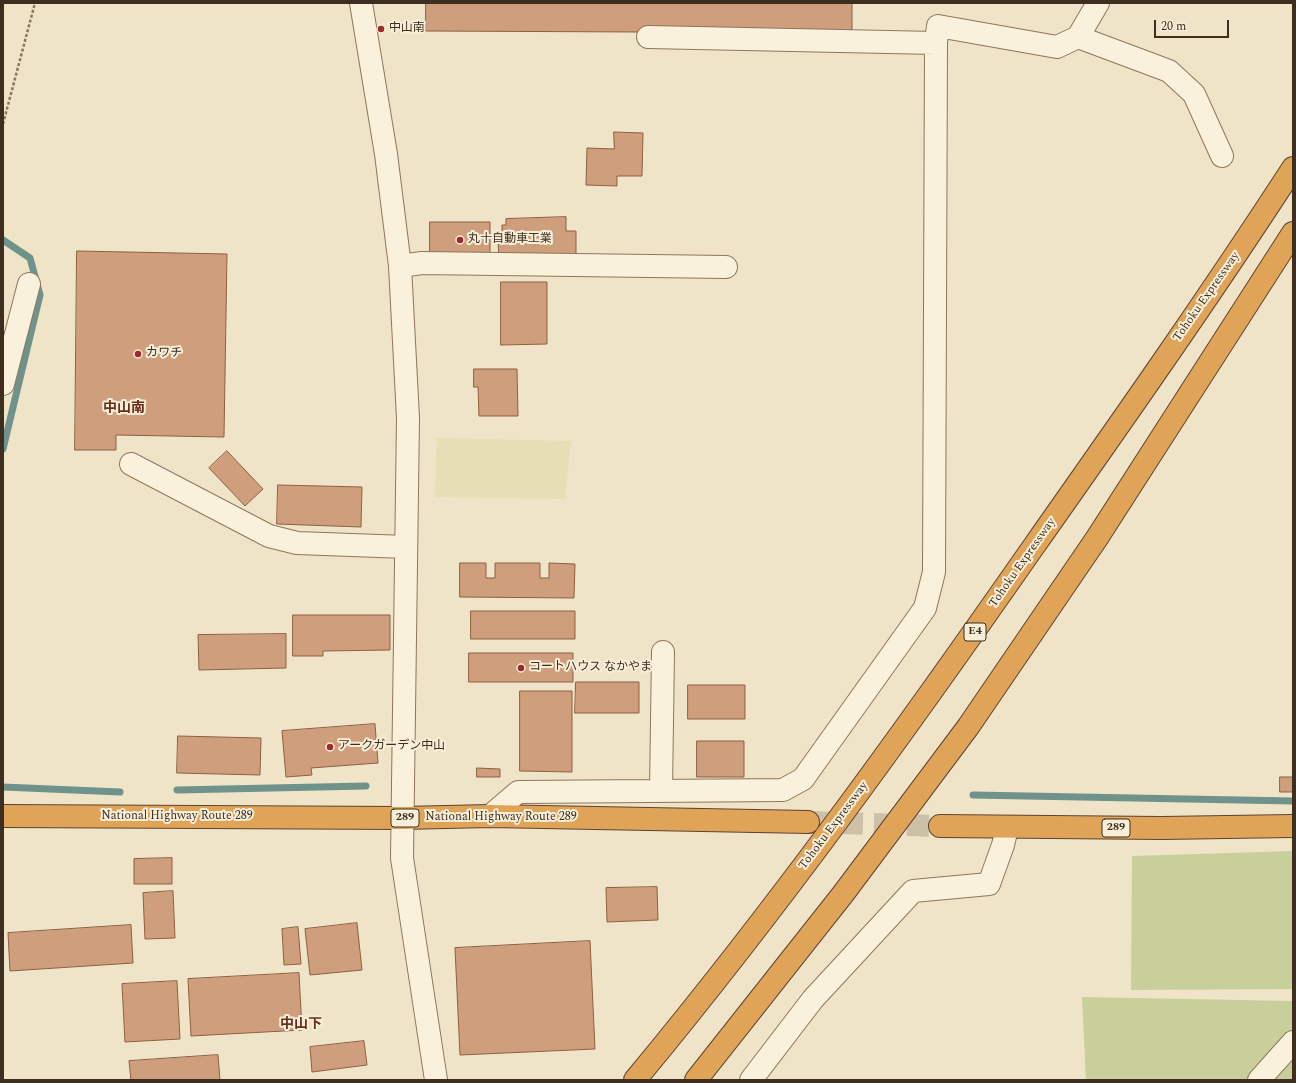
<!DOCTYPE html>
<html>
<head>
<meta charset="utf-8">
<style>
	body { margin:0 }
	#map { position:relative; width:1296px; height:1083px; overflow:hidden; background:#f0e4c8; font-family:Spectral,serif }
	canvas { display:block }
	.frame { position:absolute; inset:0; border:4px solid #3d2e20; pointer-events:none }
	.scale { position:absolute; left:1154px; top:20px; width:75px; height:18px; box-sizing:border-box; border:2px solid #3d2e20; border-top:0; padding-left:5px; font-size:12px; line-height:14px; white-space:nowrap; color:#3d2e20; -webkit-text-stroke:3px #f7eed8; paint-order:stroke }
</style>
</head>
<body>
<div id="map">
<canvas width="1296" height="1083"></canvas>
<div class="frame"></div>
<div class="scale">20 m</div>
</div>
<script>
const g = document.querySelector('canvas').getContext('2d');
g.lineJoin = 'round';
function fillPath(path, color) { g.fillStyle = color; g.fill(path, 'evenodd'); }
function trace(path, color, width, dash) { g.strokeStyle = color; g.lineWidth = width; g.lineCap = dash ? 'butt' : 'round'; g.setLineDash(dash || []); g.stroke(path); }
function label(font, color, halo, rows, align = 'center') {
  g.font = font + ' Spectral,"Noto Sans JP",serif'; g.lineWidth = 4; g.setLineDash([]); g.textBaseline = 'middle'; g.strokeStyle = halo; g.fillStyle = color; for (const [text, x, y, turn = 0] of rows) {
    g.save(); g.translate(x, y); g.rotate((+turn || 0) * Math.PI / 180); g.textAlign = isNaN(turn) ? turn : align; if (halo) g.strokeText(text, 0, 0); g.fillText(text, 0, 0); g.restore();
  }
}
const farmland = new Path2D(`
	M437 438 571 441 565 499 435 497Z`);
const green = new Path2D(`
	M1293 851V989L1131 990 1132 856Z
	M1082 997 1293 1001V1080H1086Z`);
const stream = new Path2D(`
	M3 240 30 258 40 295 3 449
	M3 787 120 792
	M177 790 366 786
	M973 795 1293 801`);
const building = new Path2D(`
	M426 3H852V33L426 31Z
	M614 132 643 133 642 176H617V186L586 185 587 148 614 149Z
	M566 217V231H576V258L499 260 498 240H502V225H506V219Z
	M430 222H490V259H430Z
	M77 251 227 254 224 437 116 435V450H75Z
	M501 282H547V344L501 345Z
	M474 369H517L518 416H479L478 387H474Z
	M227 451 263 489 245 506 209 468Z
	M278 485 362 487 361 527 277 524Z
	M460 563H486V578H495V563H540V578H549V563L575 564 574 598 460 597Z
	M471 611H575V639H471Z
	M293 615H390V650L323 651V656H293Z
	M286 634V668L199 670 198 635Z
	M469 653H573V682H469Z
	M576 682H639V713H575Z
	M688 685H745V719H688Z
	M520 691H572V772L520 771Z
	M375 724 378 763 311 768 312 775 286 777 282 731Z
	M178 736 261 738 260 775 177 773Z
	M697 741H744V777H697Z
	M477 768 500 769V777H477Z
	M1280 777H1293V792H1280Z
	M172 858V884H134V859Z
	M657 887 658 920 607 922 606 888Z
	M173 891 175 938 145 939 143 893Z
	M357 923 362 970 310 975 305 929Z
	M131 925 133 963 10 971 8 933Z
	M298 927 301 964 284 965 282 929Z
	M590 941 595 1049 460 1055 455 948Z
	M299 973 302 1030 191 1036 188 979Z
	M177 981 180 1039 125 1042 122 984Z
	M364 1041 367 1065 312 1072 310 1047Z
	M218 1055 220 1080H131L129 1061Z`);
const highwayTunnel = new Path2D(`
	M808 822 940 826`);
const path = new Path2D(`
	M3 124 35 3`);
const minor = new Path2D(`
	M361 3 386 154 400 266 408 418 402 858 436 1080
	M648 37 936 43
	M1078 37 1169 71 1194 94 1222 156
	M400 266 422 263 726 267
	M3 384 29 284
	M131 464 269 536 297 543 406 547
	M661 791 663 652
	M490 816 518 792 783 790 803 779 925 608 934 572 936 43 938 26 1057 47 1078 37 1098 3
	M751 1080 813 999 913 891 989 884 1003 845 1007 828
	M1259 1080 1293 1042`);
const highway = new Path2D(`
	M3 816 402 818 490 816 808 822
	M940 826 1162 828 1293 826
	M635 1080C777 909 907 728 1034 546 1122 421 1210 296 1293 168
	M696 1080 843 894 968 727 1097 538 1293 233`);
const markers = [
	[381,29,4,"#9e2a2b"],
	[460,240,4,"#9e2a2b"],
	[138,354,4,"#9e2a2b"],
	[521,668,4,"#9e2a2b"],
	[330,747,4,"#9e2a2b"]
];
const shields = [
	[975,632,22],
	[405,818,28],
	[1116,828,28]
];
const shieldNames = [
	["E4",975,632],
	["289",405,818],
	["289",1116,828]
];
const poiNames = [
	["中山南",389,29],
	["丸十自動車工業",468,240],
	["カワチ",146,354],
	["コートハウス なかやま",529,668],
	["アークガーデン中山",338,747]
];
const streetNames = [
	["Tohoku Expressway",1207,297,-55],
	["Tohoku Expressway",1023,563,-55],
	["National Highway Route 289",177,817],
	["National Highway Route 289",501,818],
	["Tohoku Expressway",834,826,-53]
];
const quarterNames = [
	["中山南",124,409],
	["中山下",301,1025]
];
fillPath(farmland, '#e6deb5');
fillPath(green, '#c9cf9b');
trace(stream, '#6f938a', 7);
fillPath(building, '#cf9f7d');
trace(building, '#8d5f41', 1);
trace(highwayTunnel, '#ccc0a6', 22, [22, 11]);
trace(minor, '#8d765c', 24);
trace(highway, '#5b4430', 24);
trace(path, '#8d765c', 2.5, [3, 2]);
trace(minor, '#faf1dc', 22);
trace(highway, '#e0a458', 22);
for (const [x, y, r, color] of markers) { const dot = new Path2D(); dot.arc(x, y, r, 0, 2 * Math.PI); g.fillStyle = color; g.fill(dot); trace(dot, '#f7eed8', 1.5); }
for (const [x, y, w] of shields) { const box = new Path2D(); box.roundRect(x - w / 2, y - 9, w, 18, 3); g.fillStyle = '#f7eed8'; g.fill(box); trace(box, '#3d2e20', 1); }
label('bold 11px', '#3d2e20', null, shieldNames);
label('12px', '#3d2e20', '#f7eed8', poiNames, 'left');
label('12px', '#3d2e20', '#f7eed8', streetNames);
label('bold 14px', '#6b2e1e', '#f7eed8', quarterNames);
</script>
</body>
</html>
